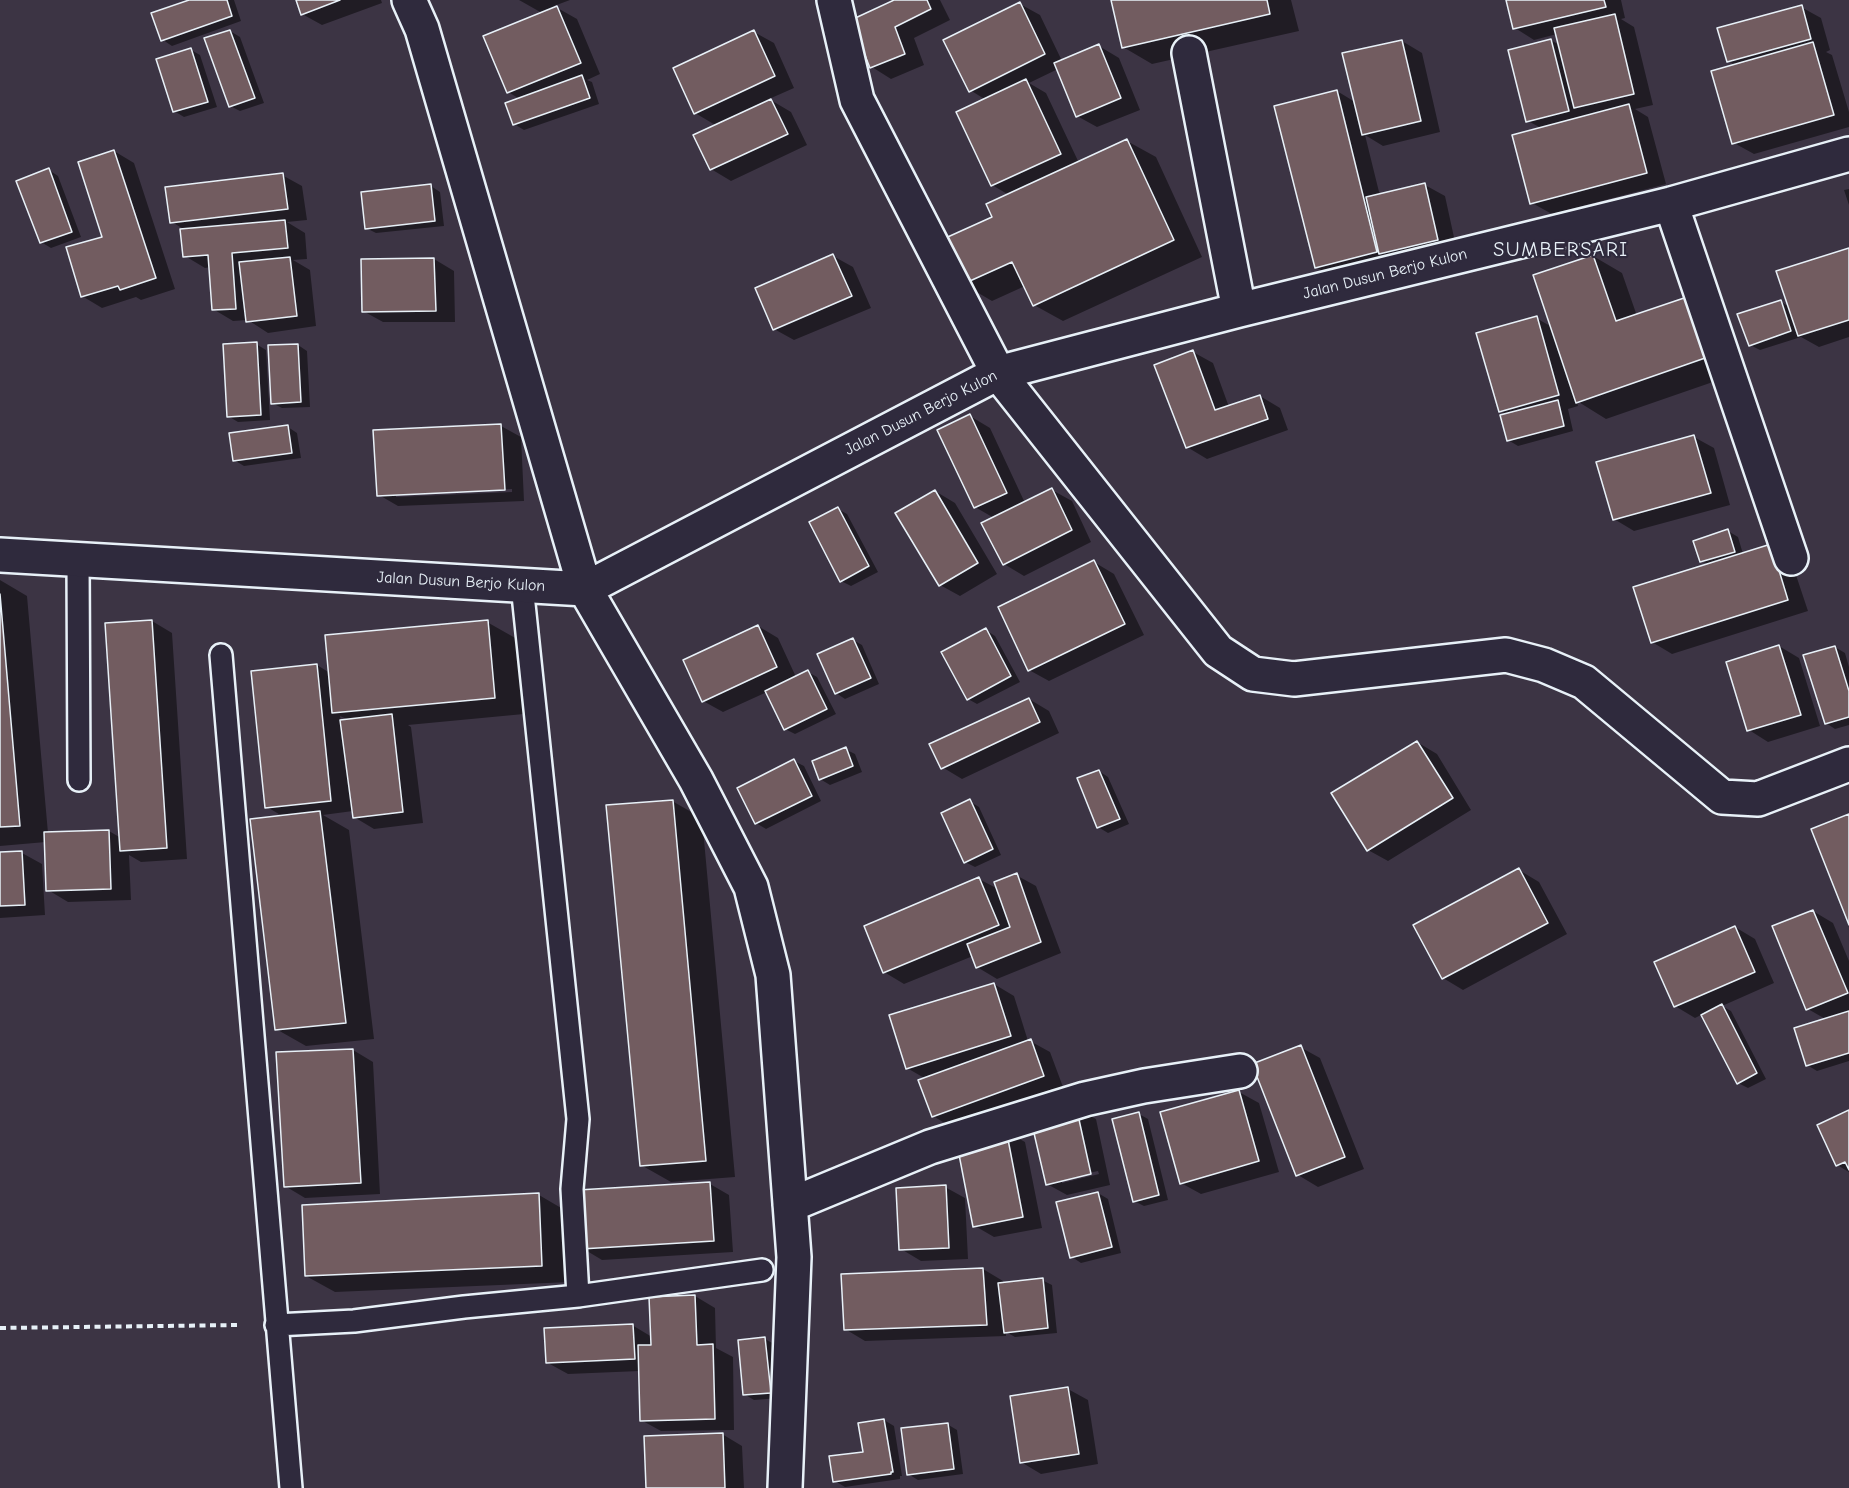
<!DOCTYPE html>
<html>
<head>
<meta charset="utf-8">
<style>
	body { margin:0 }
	canvas { display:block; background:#3c3444 }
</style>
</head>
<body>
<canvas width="1849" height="1488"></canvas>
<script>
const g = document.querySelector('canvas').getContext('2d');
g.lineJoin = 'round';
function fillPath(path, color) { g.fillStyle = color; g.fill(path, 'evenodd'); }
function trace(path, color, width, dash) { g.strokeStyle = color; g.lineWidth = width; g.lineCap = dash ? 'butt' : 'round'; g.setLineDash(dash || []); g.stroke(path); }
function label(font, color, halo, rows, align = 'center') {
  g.font = font + ' "Comic Neue",sans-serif'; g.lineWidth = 4.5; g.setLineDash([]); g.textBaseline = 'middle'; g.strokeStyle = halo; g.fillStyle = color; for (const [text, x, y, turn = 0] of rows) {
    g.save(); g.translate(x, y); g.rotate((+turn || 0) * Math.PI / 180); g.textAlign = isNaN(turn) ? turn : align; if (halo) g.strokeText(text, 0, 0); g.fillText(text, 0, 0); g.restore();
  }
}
const shadow = new Path2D(`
	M193 0H234L241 21 172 46 163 40Z
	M297 0H381L382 3 322 25 302 14Z
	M519 0H570L554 6 577 19 600 74 587 80 592 82 599 104 524 130 514 124 520 99 508 92 542 13Z
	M898 0H940L950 20 914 38 924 65 891 79 872 67Z
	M1112 0H1291L1299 31 1152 64 1123 47Z
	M1507 0H1621L1625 18 1621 19 1634 27 1653 105 1635 109 1648 117 1666 184 1552 214 1532 203 1541 128 1528 121 1551 40 1559 45 1557 34 1534 40 1515 28Z
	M1020 4 1040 15 1062 61 1099 46 1119 58 1140 110 1097 127 1077 116 1058 69 1029 83 1046 93 1079 163 1127 141 1156 157 1202 257 1063 321 1034 305 1025 286 992 301 963 284 994 218 1009 195 992 185 986 100 970 90Z
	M1801 7 1821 18 1830 50 1826 52 1832 55 1849 112V127L1754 154 1734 143 1737 66 1728 61Z
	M230 31 240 37 264 103 240 111 230 106Z
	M754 32 774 43 794 88 769 99 791 112 807 145 731 181 711 169 717 126 695 113Z
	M1402 41 1422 53 1440 132 1383 146 1365 135 1380 196 1425 185 1445 196 1457 251 1336 279 1316 267 1337 91 1355 102Z
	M191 50 200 55 217 107 184 117 174 111Z
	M114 151 134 163 175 289 141 300 136 297 102 308 82 296 104 238Z
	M49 170 58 176 81 237 51 248 41 242Z
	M282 175 302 186 307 220 287 222 305 233 307 259 293 260 310 270 316 326 268 333 248 320 233 321 213 309 211 267 205 268 185 256V230L172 222Z
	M431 186 440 192 444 226 376 233 366 228Z
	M1849 189V205L1844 190Z
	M1849 249V337L1819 347 1801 337 1760 350 1750 345 1781 302 1790 307Z
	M833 256 853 267 871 308 794 340 774 329Z
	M1593 256 1622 273 1637 316 1736 374 1606 419 1577 401 1578 406 1568 409 1573 431 1518 446 1508 440 1507 415 1500 411 1536 318 1552 327Z
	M434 259 454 271 455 322H383L363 311 362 260Z
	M256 344 266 350 270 420 238 422 228 416Z
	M298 345 307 351 310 407 282 408 272 403Z
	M1193 352 1213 363 1229 407 1260 396 1280 408 1288 430 1207 459 1187 447Z
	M970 416 990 428 1025 503 1052 490 1072 501 1091 542 1024 576 1004 564 994 518 975 507Z
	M501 426 521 437 524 501 398 506 379 495ZM512 489V492L396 497V494Z
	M288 427 297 433 301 458 244 466 234 460Z
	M1694 437 1714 448 1730 505 1634 531 1614 519Z
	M935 491 955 503 997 574 960 596 940 585Z
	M838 509 847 514 878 572 851 586 841 581Z
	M1728 531 1738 537 1743 554 1790 557 1808 611 1672 654 1652 642 1708 565 1702 561Z
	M1094 562 1114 574 1144 635 1049 681 1029 670Z
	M0 580 27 596 48 833 109 831 121 838 152 621 172 633 187 859 141 862 129 855 131 900 68 902 48 890 46 842 0 846Z
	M487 622 517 639 524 714 408 725 411 727 423 823 374 829 354 817 353 811 323 815 349 830 374 1039 306 1046 276 1029 284 817 267 807 317 665 330 673ZM340 716 349 720 341 721Z
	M758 626 778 638 796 677 808 672 817 677 836 714 795 734 785 729 767 692 723 712 703 701Z
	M986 630 995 636 1020 682 977 704 968 699Z
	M853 640 862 645 879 684 845 699 836 693Z
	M1779 646 1799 658 1820 726 1768 742 1749 730Z
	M1835 647 1845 653 1849 667V725L1835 729 1826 723Z
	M1029 699 1049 711 1059 733 962 779 942 767Z
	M1417 742 1437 754 1471 810 1388 861 1368 850Z
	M845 749 855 754 862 772 830 785 820 779Z
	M794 761 804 766 821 801 766 829 756 823Z
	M1099 771 1108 777 1129 824 1108 833 1098 827Z
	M672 801 702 818 735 1177 671 1182 641 1165Z
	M969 801 979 807 1001 855 975 867 965 862Z
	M22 853 42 864 45 915 0 918V854Z
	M1519 870 1539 882 1567 934 1463 990 1443 978Z
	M1016 875 1036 886 1061 953 997 979 977 967 973 956 904 984 884 972 979 879 998 889Z
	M1813 911 1833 923 1849 961V1061L1817 1071 1807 1065 1827 1020 1808 1009Z
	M1735 927 1755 939 1774 983 1722 1006 1731 1011 1766 1079 1748 1088 1738 1083 1703 1014 1695 1018 1675 1006Z
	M994 984 1014 996 1028 1041H1030L1050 1052 1063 1087 953 1128 933 1116 926 1079 907 1068Z
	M1300 1047 1320 1058 1364 1169 1318 1187 1298 1175Z
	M353 1050 373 1062 380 1194 305 1198 285 1186Z
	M1239 1092 1259 1103 1279 1172 1201 1194 1181 1183Z
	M1076 1108 1096 1119 1110 1185 1067 1195 1047 1184ZM1098 1171 1099 1174 1062 1183V1179Z
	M1849 1112V1172L1837 1165Z
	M1139 1114 1148 1119 1168 1200 1144 1206 1134 1201Z
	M1005 1131 1025 1142 1042 1228 994 1237 975 1226Z
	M710 1184 729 1195 733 1252 602 1260 582 1248Z
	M945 1187 965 1198 968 1259 921 1261 901 1249Z
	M1098 1193 1108 1199 1121 1253 1081 1263 1072 1257Z
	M539 1195 568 1212 571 1282 335 1292 306 1276Z
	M983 1269 1003 1281V1284L1042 1280 1052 1285 1057 1333 1015 1337 1006 1332V1336L865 1341 845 1329Z
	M695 1296 715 1308 716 1348 733 1357 734 1430 661 1431 641 1420 640 1371 568 1374 548 1363 632 1325 652 1337Z
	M765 1339 774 1344 780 1398 754 1400 744 1394Z
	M1068 1389 1088 1400 1098 1464 1041 1474 1021 1462Z
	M884 1420 894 1426 902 1476H900V1479L845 1487 835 1481 864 1453Z
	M947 1424 957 1430 963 1474 918 1480 908 1474Z
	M722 1434 742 1446 744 1488H647Z`);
const building = new Path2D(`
	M189 0H227L232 16 161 41 151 13Z
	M296 0H340L301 15Z
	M894 0H927L931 9 895 27 905 54 870 68 851 20Z
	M1111 0H1267L1270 14 1122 48Z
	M1506 0H1604L1606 7 1513 29Z
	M1020 2 1045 54 969 92 943 40Z
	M1802 5 1811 39 1727 62 1717 28Z
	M557 6 581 63 507 93 483 36Z
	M1615 14 1634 94 1574 108 1554 28Z
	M230 30 255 98 229 107 204 38Z
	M754 30 775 76 694 114 673 68Z
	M1551 39 1569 111 1526 122 1508 50Z
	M1402 40 1421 121 1362 135 1342 53Z
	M1813 42 1834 115 1732 144 1711 71Z
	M1099 44 1121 98 1076 117 1054 63Z
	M191 48 208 102 173 112 156 59Z
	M582 75 590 98 513 125 505 103Z
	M1026 79 1061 154 991 186 956 112Z
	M1337 90 1377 252 1315 268 1274 106Z
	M771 99 788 134 710 170 693 135Z
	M1629 104 1647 173 1530 204 1512 135Z
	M1127 139 1174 240 1033 306 1012 262 961 285 941 240 992 217 986 204Z
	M114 150 156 278 120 290 118 286 81 297 66 247 102 237 78 162Z
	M49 168 72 232 40 243 16 181Z
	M283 173 288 209 170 223 165 187Z
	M1425 183 1438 240 1379 254 1366 197Z
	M431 184 435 221 365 229 361 192Z
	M285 220 288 248 232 253 236 309 212 310 208 255 183 257 180 229Z
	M1849 248V320L1798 336 1776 271Z
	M833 254 852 296 773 330 755 288Z
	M1593 255 1616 321 1687 297 1708 357 1576 403 1533 275Z
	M290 257 297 316 246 322 239 262Z
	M434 258 436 311 362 312 361 259Z
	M1781 300 1791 331 1749 346 1737 314Z
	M1537 316 1559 395 1499 412 1476 333Z
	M257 342 261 415 227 417 223 344Z
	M298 344 301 402 271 404 268 345Z
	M1193 350 1215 410 1260 395 1268 419 1186 448 1154 365Z
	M1558 400 1564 426 1507 441 1500 415Z
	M970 414 1007 493 974 508 937 430Z
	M501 424 505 490 377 496 373 430Z
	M288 425 292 453 233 461 229 433Z
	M1694 435 1711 493 1613 520 1596 462Z
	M1052 488 1072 530 1003 565 981 523Z
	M935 490 978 563 939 586 895 513Z
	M838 507 869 566 840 582 809 522Z
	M1728 529 1735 552 1700 562 1693 541Z
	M1771 544 1788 600 1651 643 1633 587Z
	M1094 560 1125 624 1028 671 998 607Z
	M0 594 20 826 0 827Z
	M152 620 167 848 120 851 105 623Z
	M488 620 495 698 332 713 325 635Z
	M758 625 777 667 702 702 683 660Z
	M986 628 1011 676 967 700 941 652Z
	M853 638 871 678 835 694 817 654Z
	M1779 645 1801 715 1747 731 1726 662Z
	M1835 646 1849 691V717L1825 724 1803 655Z
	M317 664 331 801 265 808 251 671Z
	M808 670 827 709 784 730 765 691Z
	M1029 698 1040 722 941 769 929 744Z
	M392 714 403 812 353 818 340 720Z
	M1417 741 1453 798 1367 851 1331 793Z
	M846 747 853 766 819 780 812 761Z
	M794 759 812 796 755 824 737 788Z
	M1099 770 1120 819 1097 828 1077 778Z
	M970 799 993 849 964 863 941 813Z
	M673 800 706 1161 640 1166 606 805Z
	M320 811 346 1023 275 1030 250 819Z
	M1849 814V925L1811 829Z
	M109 830 111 889 46 891 44 832Z
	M22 851 25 905 0 906V852Z
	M1519 868 1548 923 1442 979 1413 925Z
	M1017 873 1041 942 976 968 967 944 1010 927 994 882Z
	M979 877 999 925 883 973 864 926Z
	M1813 910 1848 993 1806 1010 1772 926Z
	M1735 926 1755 972 1674 1007 1654 962Z
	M994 983 1011 1036 906 1069 889 1015Z
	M1722 1004 1757 1073 1737 1084 1701 1015Z
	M1849 1011V1053L1806 1066 1794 1028Z
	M1031 1039 1044 1076 932 1117 918 1080Z
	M1301 1045 1345 1157 1296 1176 1252 1064Z
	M353 1049 361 1183 284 1187 276 1052Z
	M1239 1090 1259 1161 1180 1184 1160 1112Z
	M1076 1106 1091 1174 1046 1185 1030 1116Z
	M1849 1110V1170L1845 1162 1836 1166 1817 1125Z
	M1139 1112 1159 1195 1133 1202 1112 1119Z
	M1006 1129 1023 1217 973 1227 956 1139Z
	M710 1182 714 1241 581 1249 578 1190Z
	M946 1185 949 1248 899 1250 896 1188Z
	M1098 1192 1112 1247 1070 1258 1056 1202Z
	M539 1193 542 1266 305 1276 302 1205Z
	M983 1268 987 1325 844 1330 841 1274Z
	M1043 1278 1048 1328 1004 1333 998 1283Z
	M695 1295 697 1345 713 1344 715 1419 640 1421 638 1345H651L649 1297Z
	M633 1324 635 1359 546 1363 544 1328Z
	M765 1337 771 1393 743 1395 738 1340Z
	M1068 1387 1079 1454 1020 1463 1010 1396Z
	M884 1419 893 1472H891V1474L833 1482 829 1456 863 1452 858 1423Z
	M948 1423 954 1469 907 1475 901 1428Z
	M723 1433 725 1488H646L644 1436Z`);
const path = new Path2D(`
	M0 1328 239 1325`);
const lane = new Path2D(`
	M78 559 79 780
	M522 585 578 1119 572 1189 578 1296
	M221 655 291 1488
	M276 1325 354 1321 464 1307 578 1296 762 1270`);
const street = new Path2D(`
	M409 0 422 29 585 589 696 780 751 887 773 975 794 1257 785 1488
	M834 0 857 100 998 373 1218 651 1253 674 1294 679 1506 655 1544 665 1584 682 1722 797 1758 799 1849 764
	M1189 53 1239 310
	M1671 204 1791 558
	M0 555 585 589 998 373 1239 310 1671 204 1849 154
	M790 1205 930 1147 1085 1099 1144 1086 1240 1071`);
const streetNames = [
	["Jalan Dusun Berjo Kulon",1385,274,-14],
	["Jalan Dusun Berjo Kulon",921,413,-27],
	["Jalan Dusun Berjo Kulon",461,582,3]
];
const quarterNames = [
	["SUMBERSARI",1561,250]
];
fillPath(shadow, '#0007');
fillPath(building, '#725c60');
trace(building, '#e8f1f8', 1.5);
trace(lane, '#e8f1f8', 26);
trace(street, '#e8f1f8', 38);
trace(path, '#e8f1f8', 4, [6, 4.5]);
trace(lane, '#2f2a3d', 21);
trace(street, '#2f2a3d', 33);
label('16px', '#e8f1f8', '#2f2a3d', streetNames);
g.letterSpacing = '1.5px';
label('20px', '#e8f1f8', '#2f2a3d', quarterNames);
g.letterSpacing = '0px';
</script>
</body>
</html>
